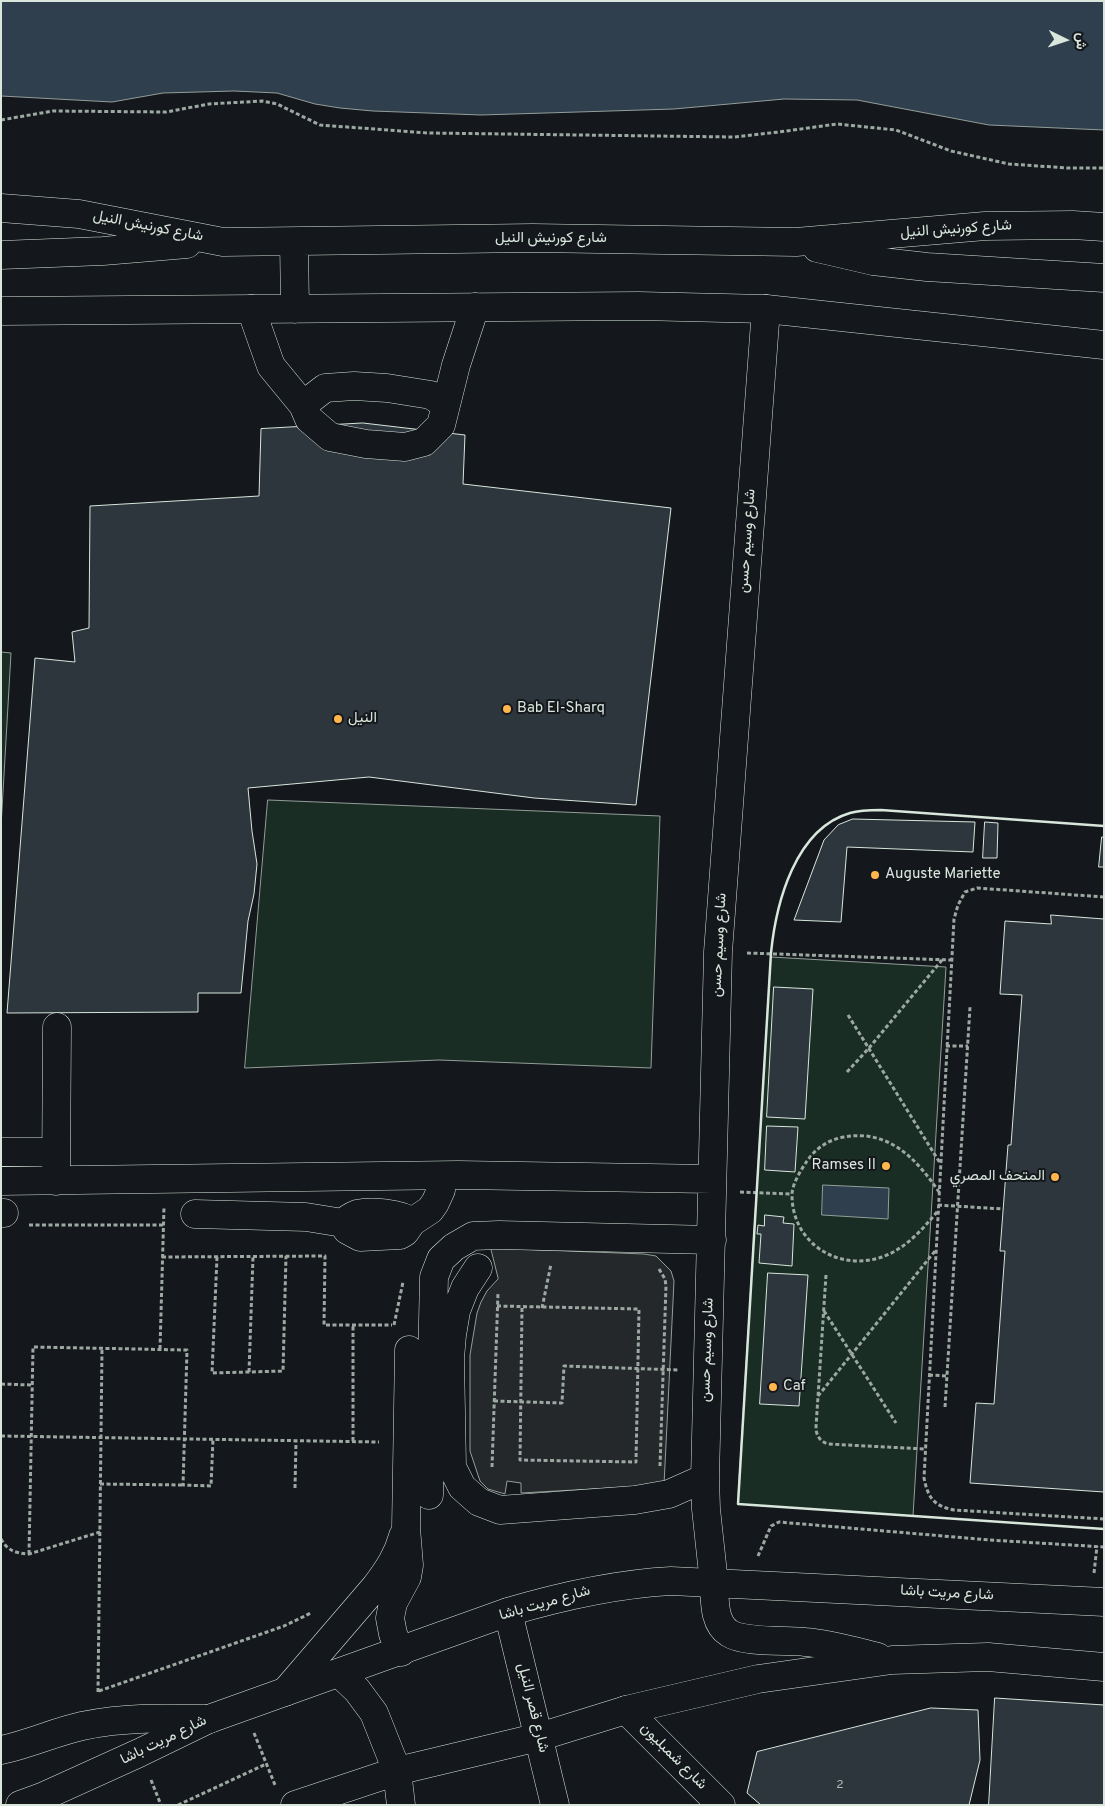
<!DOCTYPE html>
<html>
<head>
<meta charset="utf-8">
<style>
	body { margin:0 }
	#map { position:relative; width:1105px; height:1806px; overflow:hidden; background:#14181c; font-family:Overpass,Vazirmatn,sans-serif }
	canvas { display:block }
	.frame { position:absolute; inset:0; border:2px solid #d8e6dc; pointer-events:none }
	.north { position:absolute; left:1040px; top:15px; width:50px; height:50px; -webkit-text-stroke:4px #14181c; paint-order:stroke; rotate:94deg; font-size:14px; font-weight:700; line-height:20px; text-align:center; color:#d8e6dc }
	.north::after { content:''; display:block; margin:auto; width:18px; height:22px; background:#d8e6dc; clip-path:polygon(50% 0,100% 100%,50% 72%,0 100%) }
</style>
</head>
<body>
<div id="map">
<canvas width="1105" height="1806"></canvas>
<div class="frame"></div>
<div class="north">ش</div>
</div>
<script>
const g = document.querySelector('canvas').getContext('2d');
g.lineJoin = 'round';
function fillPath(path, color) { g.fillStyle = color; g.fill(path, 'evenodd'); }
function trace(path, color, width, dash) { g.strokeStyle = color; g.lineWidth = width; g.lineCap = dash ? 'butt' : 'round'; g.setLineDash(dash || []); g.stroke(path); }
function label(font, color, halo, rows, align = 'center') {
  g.font = font + ' Overpass,Vazirmatn,sans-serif'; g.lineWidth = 4; g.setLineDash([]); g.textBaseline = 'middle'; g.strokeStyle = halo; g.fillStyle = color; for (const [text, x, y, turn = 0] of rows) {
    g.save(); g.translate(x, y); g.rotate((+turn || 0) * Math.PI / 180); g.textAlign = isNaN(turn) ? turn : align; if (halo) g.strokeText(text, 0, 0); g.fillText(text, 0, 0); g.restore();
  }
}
const green = new Path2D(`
	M1 652 11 653 1 827Z
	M268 800 660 816 651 1068 439 1060 245 1068Z
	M771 957 946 967 913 1516 738 1504Z`);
const parking = new Path2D(`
	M491 1248 644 1254 656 1256 671 1271 674 1281 664 1485 521 1493V1483L507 1481 505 1494 488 1489 480 1481 470 1451V1355L477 1313 481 1302 487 1291 498 1279Z`);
const water = new Path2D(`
	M1 1H1104V130L989 125 857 100 784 99 674 109 481 115 373 111 340 108 315 104 277 93 234 91 163 93 112 102 1 96Z
	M823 1185 889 1188 888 1219 822 1215Z`);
const building = new Path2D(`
	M363 423 465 435 463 484 671 508 636 805 534 798 369 777 248 788 252 831 257 864 254 894 248 921 241 993H198V1012L7 1013 35 658 75 662 72 632 89 628 90 506 259 496 261 429Z
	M853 819 975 822 973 852 847 847 841 922 794 920 824 840 838 825Z
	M985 822 998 823 997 858H983Z
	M1102 837H1104V867H1099Z
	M1051 915 1104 919V1492L970 1483 976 1403 994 1404 1005 1251H1000L1008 1145H1011L1022 995 1000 994 1005 921 1051 924Z
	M774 987 813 989 805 1119 767 1117Z
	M767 1126 798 1127 795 1172 765 1170Z
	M765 1215 784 1217 783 1223 794 1224 792 1266 759 1263 761 1234H757L758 1225 764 1226Z
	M768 1273 808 1275 799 1406 760 1404Z
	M995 1698 1104 1705V1805H989Z
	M931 1708 978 1710 980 1760 969 1805H761L747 1793 757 1752Z`);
const path = new Path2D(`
	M1 120 53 111 166 112 209 104 262 101 277 104 320 125 428 133 734 137 779 132 837 124 896 130 951 151 1009 164 1068 168H1104
	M1104 897 977 888 965 892 958 905 954 919 924 1478C928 1498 934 1506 954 1510L1104 1519
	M747 953 951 960
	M848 1015 940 1163
	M946 1046H968
	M847 1072 869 1048 942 960
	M740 1192 792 1194
	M938 1205 1003 1209
	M937 1212C922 1230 905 1249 882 1257 838 1272 792 1243 792 1195 792 1184 801 1170 807 1161 816 1148 828 1140 844 1137 888 1129 916 1158 939 1192
	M29 1225H163
	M162 1257 325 1256 324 1325H392
	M217 1257 212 1373 283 1371 286 1256
	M659 1269 665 1279 666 1286 660 1466
	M826 1275 816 1427C816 1436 820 1441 828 1444L925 1449
	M497 1306 639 1309 636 1462 520 1460 522 1307
	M542 1308 551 1264
	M824 1311 896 1423
	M394 1325 403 1282
	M160 1349 164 1207
	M249 1372 253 1257
	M929 1375 948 1376
	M1 1384 32 1385
	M818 1396 935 1251
	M494 1401 562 1403 564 1366 679 1370
	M945 1407 970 1007
	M1 1436 379 1442
	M353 1441V1325
	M492 1467 498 1293
	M100 1484 183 1485
	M295 1488 296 1441
	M1 1539C8 1551 15 1553 29 1554L100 1532
	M29 1554 33 1347 187 1350 183 1485 211 1486 213 1439
	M758 1556 771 1526 779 1522 990 1540 1104 1547
	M1094 1573 1097 1546
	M99 1691 284 1626 311 1613
	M98 1692 102 1348
	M254 1733 275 1785
	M151 1780 161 1805
	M178 1805 266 1764`);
const minor = new Path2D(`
	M251 309 271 366 303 405 309 419 330 437 366 444 405 447 424 442 441 425 456 365 475 307
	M303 405 325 388 354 386 387 388 431 395 446 405
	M1 1152H56
	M1 1181 458 1175 712 1179
	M56 1181 57 1027
	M1 1213H4
	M195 1214 306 1217 343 1223 347 1230 360 1237 400 1235 405 1232 412 1222 430 1210 435 1203 441 1190 442 1176
	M343 1223C347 1219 352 1216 357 1214 371 1211 400 1213 412 1222
	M478 1268 465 1288 456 1311 452 1335 450 1358 452 1467 462 1487 479 1502 500 1510 635 1500 669 1494 705 1478
	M429 1495 434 1277 441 1259 454 1247 473 1236 499 1235 712 1240
	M714 1583 706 1509 705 1478 718 952 766 309
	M508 1612 555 1805
	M401 1652 393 1634 390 1618 393 1603 407 1577 409 1565 406 1528 409 1350
	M339 1673 357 1690 374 1713 397 1771 401 1805
	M285 1692 376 1586C388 1570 398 1555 403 1536
	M626 1710 721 1805
	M1 1750C29 1744 55 1732 82 1726 124 1717 166 1718 209 1719`);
const major = new Path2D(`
	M714 1583C715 1599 713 1623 729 1633 744 1643 786 1640 805 1642 830 1644 854 1651 878 1657
	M20 1805 42 1797 139 1753 209 1719 508 1612C562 1596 615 1584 671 1581L1104 1602
	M295 1805 397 1771 539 1737 626 1710 758 1679 892 1660 988 1657 1104 1667`);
const highway = new Path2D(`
	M1 208 79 214 223 242 533 238 796 242 985 226 1073 225 1104 227
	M294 242 295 309
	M817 248 873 261 927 267 1104 278
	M1 255 103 251 187 244
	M1 311 639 306 766 309 1104 345`);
const wall = new Path2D(`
	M1104 826 881 810C871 810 860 810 850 813 795 829 776 903 771 953L738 1504 1104 1529`);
const markers = [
	[507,709,5,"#ffb74d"],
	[338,719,5,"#ffb74d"],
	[875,875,5,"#ffb74d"],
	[886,1166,5,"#ffb74d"],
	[1055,1177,5,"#ffb74d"],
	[773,1387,5,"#ffb74d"]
];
const numberNames = [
	["2",840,1786]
];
const streetNames = [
	["شارع كورنيش النيل",148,227,11],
	["شارع كورنيش النيل",956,230,-4],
	["شارع كورنيش النيل",551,239],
	["شارع وسيم حسن",748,541,-86],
	["شارع وسيم حسن",720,945,-87],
	["شارع وسيم حسن",708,1350,-88],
	["شارع مريت باشا",947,1594,3],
	["شارع مريت باشا",545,1604,-16],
	["شارع قصر النيل",532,1708,76],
	["شارع مريت باشا",164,1741,-26],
	["شارع شمبليون",673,1757,45]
];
const poiNames = [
	["Bab El-Sharq",517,709],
	["النيل",348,719],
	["Auguste Mariette",885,875],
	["Ramses II",876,1166,"right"],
	["المتحف المصري",1045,1177,"right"],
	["Caf",783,1387]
];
fillPath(green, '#1a2d24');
trace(green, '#939e99', 1);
fillPath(parking, '#24282b');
trace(parking, '#939e99', 1);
fillPath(water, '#2f3f4d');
trace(water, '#939e99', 1);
fillPath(building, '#2c363c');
trace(building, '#d8e6dc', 1);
trace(minor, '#d8e6dc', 29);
trace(major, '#d8e6dc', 29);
trace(highway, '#d8e6dc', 29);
trace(path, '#9da8a2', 3, [4, 2.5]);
trace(minor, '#14181c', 28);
trace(major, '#14181c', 28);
trace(highway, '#14181c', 28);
trace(wall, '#d8e6dc', 2.5);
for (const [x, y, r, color] of markers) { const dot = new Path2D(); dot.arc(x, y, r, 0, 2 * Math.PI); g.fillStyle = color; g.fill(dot); trace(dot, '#14181c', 2); }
label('12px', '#adbab4', null, numberNames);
label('15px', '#d8e6dc', '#14181c', streetNames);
label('15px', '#d8e6dc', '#14181c', poiNames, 'left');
</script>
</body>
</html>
